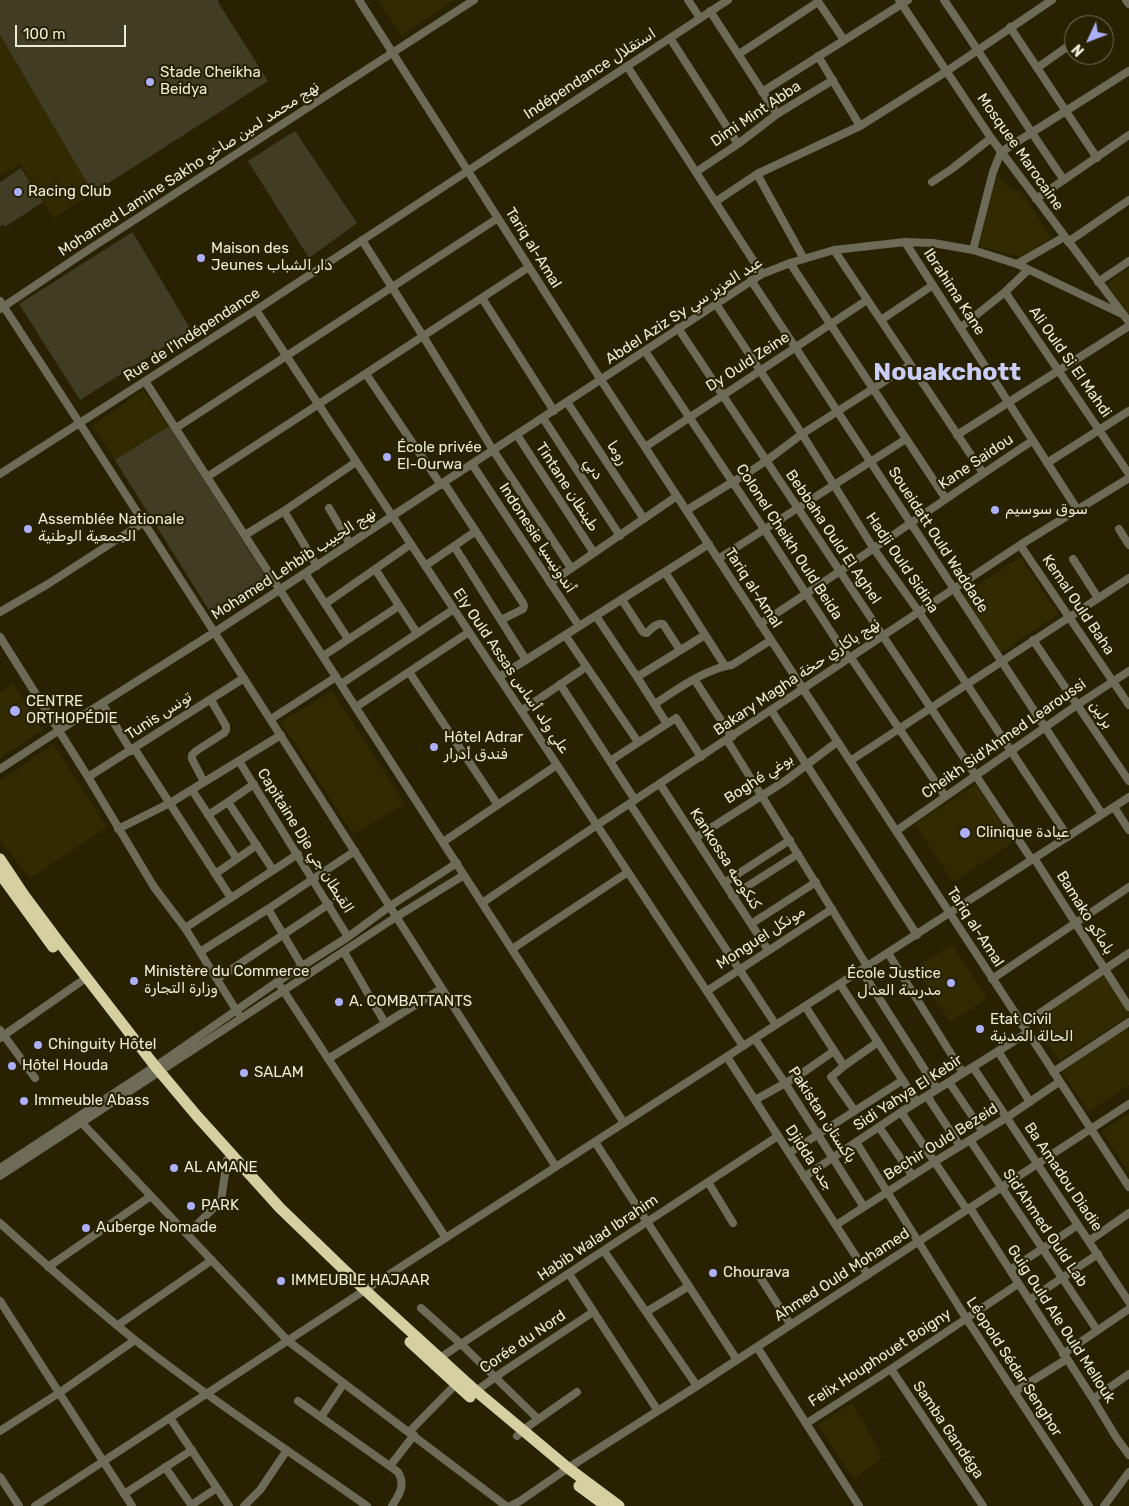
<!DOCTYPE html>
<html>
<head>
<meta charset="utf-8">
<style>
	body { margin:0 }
	#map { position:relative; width:1129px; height:1506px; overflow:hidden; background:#282203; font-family:Rubik,sans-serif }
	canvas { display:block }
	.north { position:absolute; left:1064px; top:15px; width:50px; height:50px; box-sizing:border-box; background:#282203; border:1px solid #777258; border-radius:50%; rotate:227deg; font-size:14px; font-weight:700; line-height:20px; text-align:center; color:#edebd8 }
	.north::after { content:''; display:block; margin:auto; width:18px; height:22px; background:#adaffb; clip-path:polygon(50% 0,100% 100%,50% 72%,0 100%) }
	.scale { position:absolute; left:15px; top:25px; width:111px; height:22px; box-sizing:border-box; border:2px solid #edebd8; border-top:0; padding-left:6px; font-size:15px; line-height:18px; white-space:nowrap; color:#edebd8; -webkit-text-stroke:4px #282203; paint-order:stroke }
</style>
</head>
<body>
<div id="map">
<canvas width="1129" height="1506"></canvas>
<div class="north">N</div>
<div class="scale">100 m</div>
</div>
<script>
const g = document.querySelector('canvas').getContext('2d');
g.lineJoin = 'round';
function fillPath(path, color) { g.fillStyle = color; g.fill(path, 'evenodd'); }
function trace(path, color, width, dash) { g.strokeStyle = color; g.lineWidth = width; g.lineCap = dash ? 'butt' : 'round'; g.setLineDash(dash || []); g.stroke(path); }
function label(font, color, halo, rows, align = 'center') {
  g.font = font + ' Rubik,"Noto Naskh Arabic",sans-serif'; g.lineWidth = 4.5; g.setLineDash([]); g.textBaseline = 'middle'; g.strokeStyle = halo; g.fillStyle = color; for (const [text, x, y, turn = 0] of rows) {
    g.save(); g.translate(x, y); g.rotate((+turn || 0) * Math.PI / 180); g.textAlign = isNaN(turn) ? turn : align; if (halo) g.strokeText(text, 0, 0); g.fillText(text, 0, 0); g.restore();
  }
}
const built = new Path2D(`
	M378 0H455L401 35Z
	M0 35 93 193 54 218 20 164 0 176Z
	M997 175 1011 191H1021L1051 238 1021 257 979 246Z
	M1129 268V315L1107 284Z
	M143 390 169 426 115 460 93 426Z
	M1020 557 1058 614 1000 653 962 596Z
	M13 684 43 730 0 758V693Z
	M332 691 405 804 353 834 281 722Z
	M53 744 107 827 30 878 0 840V781Z
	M976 784 1014 842 953 882 915 824Z
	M952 945 987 998 950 1022 915 968Z
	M1103 973 1129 1013V1016L1059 1060 1032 1020Z
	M1126 1027 1129 1032V1085L1089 1112 1061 1071Z
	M1129 1114V1171L1128 1172 1102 1131Z
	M852 1403 883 1457 854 1479 818 1425Z`);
const green = new Path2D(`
	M0 0H219L218 2 268 81 93 193 0 35Z
	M295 131 357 223 309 258 248 161Z
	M21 168 43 202 5 227 4 224 0 226V182Z
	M131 233H133L191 330 80 400 19 304Z
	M169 426 269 582 214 618 115 460Z`);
const minor = new Path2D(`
	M359 0 601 380 1129 1187
	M688 0 700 18
	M817 0 844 40
	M899 0 991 138 1129 322
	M944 0C985 60 1023 121 1064 180
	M1126 0 1129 4
	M710 11 777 114
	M1010 27 1097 158
	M670 38 738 144
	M739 54 818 2
	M818 56 860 126
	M627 66 762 274
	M1037 68 1074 42
	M762 92 908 0
	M696 172 738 144 777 114 833 80
	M757 174 804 259
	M932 182 953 168 991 138
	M1036 199 1129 135
	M715 202 757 174 860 126 947 71 1052 0
	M362 240 423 336 493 450 571 568
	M905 242 1077 509
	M1068 242 1129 200
	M834 250 983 473
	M973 250 993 172 1001 152 1129 71
	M790 263 946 499
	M1017 264 1064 237
	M751 280 1102 814
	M1098 282 1129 261
	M1005 292 1129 474
	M482 298 554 411
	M0 301C188 588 371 878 556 1167
	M716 304 802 434 874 549 919 612 1068 837
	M0 309 88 250 474 0
	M256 310 743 1046
	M881 320 933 285
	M678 328 1032 860
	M960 328 1005 292 1028 270
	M645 351 764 529 844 652 851 658 945 796
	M366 374 441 485
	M145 381 624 1123
	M567 402 644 519
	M543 418 620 536
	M176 428 498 218
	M517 435 594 553
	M957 435 1129 326
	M645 447 867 300
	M1047 463 1129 411
	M472 464 579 626
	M0 474 256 310 728 0
	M207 477 529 267
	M444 483 523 603 524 606 523 609 501 620
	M329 508 350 544
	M687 510 749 472 766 461 802 434 910 365
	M284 511 317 566
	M1119 529 1129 545
	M245 535 284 511 356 462
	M1020 545 1129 705
	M454 546 526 660
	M718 559 906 439
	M1073 559 1098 598
	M425 566 476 531
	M375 569 417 633
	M665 572 725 666
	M305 573 348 639
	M550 583 677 496
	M622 600 643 632 647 633C651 629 657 622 663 624L680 650
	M325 604 411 544
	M0 612 48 584 144 522
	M596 616 637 677 667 724
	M760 624C852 565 941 501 1032 441
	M565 635 638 742
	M0 637 88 777 154 887 185 928 238 1013
	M1033 640 1129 781
	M323 656 399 606
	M409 672 498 805
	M499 677 709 544
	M637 677 705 635
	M694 679 732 737
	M341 684 454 609
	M560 684 635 800
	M102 703 131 751
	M655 704C676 690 707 668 732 665L771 640
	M356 707 469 632
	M771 710 917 935
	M521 711 586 667
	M271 719 336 677
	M727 740 867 966
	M134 748 231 898
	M239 761 348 937
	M610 761 676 718 701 757
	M850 761 1129 578
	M0 769 58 731 215 632 762 274 790 263 834 250 905 242 933 243 973 250 1017 264 1124 315
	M88 777 244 678
	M204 782 192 759V755L196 751 224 733 226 730V726L211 700
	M254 784 228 802 273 870
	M660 784 768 950
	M192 790 237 859
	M630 804 776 1025
	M1114 807 1129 830
	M208 815 228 802
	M118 829 170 803 281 735
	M896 831 1077 705 1129 671
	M695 838 785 781 837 742
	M443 842 557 765
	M1034 858 1129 1007
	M215 874 257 845
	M724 883 790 840
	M732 896 798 854
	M482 903 597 825 1020 545 1129 478
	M268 909 302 966
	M751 924 816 882
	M185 928 298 854
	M512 949 628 872
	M200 952 268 909 355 851
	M344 952 385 1023
	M888 953 963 1073
	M861 970 937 1089
	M217 979 329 904
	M992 979 1129 887
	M840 984 917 1102
	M281 987 446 1238
	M707 991 832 909
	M805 1006 844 1066
	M1022 1025 1129 953
	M0 1030 35 1078
	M0 1038 86 978
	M755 1039 785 1083 864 1207
	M998 1051 1030 1102
	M727 1057 868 1275
	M328 1059 441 989
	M973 1067 1129 1302
	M1053 1072 1129 1022
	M949 1082 983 1132
	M927 1096 960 1146
	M755 1100 798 1076 834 1051
	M855 1111 831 1077 844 1066 878 1042
	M901 1112 967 1210
	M81 1122 288 1341 506 1506
	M879 1127 912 1175
	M970 1140 1097 1330
	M595 1142 737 1360
	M856 1142 966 1318 1089 1506
	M789 1153 903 1080
	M0 1168 169 1057 277 982 348 937 390 906 457 863
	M0 1176 396 917 464 875
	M804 1177 901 1112 1027 1033
	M708 1182 733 1223
	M970 1208 1093 1399 1116 1437 1129 1455
	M0 1223C44 1263 89 1303 135 1340 210 1399 289 1451 367 1506
	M836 1225 934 1162 1006 1118 1059 1082
	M187 1234 221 1201 227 1160
	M1089 1241 1129 1213
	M604 1251 697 1386
	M48 1267 151 1196
	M1010 1270 1078 1225
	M569 1274 658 1411
	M758 1274 791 1325
	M1029 1300 1098 1254
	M0 1301 132 1506
	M421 1308 461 1344 538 1419
	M646 1312 689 1286
	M118 1325 212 1260
	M757 1347 859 1506
	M1063 1354 1129 1309
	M438 1359 778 1136
	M891 1369 983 1506
	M1014 1392 1067 1359
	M473 1393 504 1371 593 1312
	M1093 1399 1129 1374
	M298 1401 398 1472C406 1485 399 1495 392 1506
	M321 1417 344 1383
	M170 1418 229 1506
	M807 1423 891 1369 1018 1284
	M0 1431 59 1393 135 1340
	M409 1432 459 1381
	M517 1436 523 1430 577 1392
	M390 1466 414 1435
	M165 1467 192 1506
	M0 1477 19 1506
	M124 1494 192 1450
	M191 1505 217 1488
	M35 1506 365 1290 1129 797
	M244 1506 260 1490 287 1450
	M510 1506 520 1501 568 1468 697 1386 1129 1104
	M1104 1506 1129 1472`);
const highway = new Path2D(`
	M0 859 24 895 56 938 155 1066 197 1116 280 1208 365 1290 476 1391 568 1468 619 1506
	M0 874 53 947
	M410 1342 470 1397
	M579 1486 606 1506`);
const markers = [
	[150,82,5,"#adaffb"],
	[18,192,5,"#adaffb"],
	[201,258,5,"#adaffb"],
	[387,457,5,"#adaffb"],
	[995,510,5,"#adaffb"],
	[28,529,5,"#adaffb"],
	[15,711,6,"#adaffb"],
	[434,747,5,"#adaffb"],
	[965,833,6,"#adaffb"],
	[134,981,5,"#adaffb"],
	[951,983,5,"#adaffb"],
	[339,1002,5,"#adaffb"],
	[980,1029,5,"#adaffb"],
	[38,1045,5,"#adaffb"],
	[12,1066,5,"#adaffb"],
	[244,1073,5,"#adaffb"],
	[24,1101,5,"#adaffb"],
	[174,1168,5,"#adaffb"],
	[191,1206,5,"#adaffb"],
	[86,1228,5,"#adaffb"],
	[713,1273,5,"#adaffb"],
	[281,1281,5,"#adaffb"]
];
const poiNames = [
	["Stade Cheikha",160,73],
	["Beidya",160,90],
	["Racing Club",28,192],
	["Maison des",211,249],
	["Jeunes دار الشباب",211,266],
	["École privée",397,448],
	["El-Ourwa",397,465],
	["سوق سوسيم",1005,510],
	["Assemblée Nationale",38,520],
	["الجمعية الوطنية",38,537],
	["CENTRE",26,702],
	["ORTHOPÉDIE",26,719],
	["Hôtel Adrar",444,738],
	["فندق أدرار",444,755],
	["Clinique عيادة",976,833],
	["Ministère du Commerce",144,972],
	["وزارة التجارة",144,989],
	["École Justice",941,974,"right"],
	["مدرسة العدل",941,991,"right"],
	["A. COMBATTANTS",349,1002],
	["Etat Civil",990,1020],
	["الحالة المدنية",990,1037],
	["Chinguity Hôtel",48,1045],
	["Hôtel Houda",22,1066],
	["SALAM",254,1073],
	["Immeuble Abass",34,1101],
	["AL AMANE",184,1168],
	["PARK",201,1206],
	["Auberge Nomade",96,1228],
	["Chourava",723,1273],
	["IMMEUBLE HAJAAR",291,1281]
];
const streetNames = [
	["Indépendance استقلال",590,74,-33],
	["Dimi Mint Abba",756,114,-34],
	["Mosquee Marocaine",1020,152,55],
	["Mohamed Lamine Sakho نهج محمد لمين صاخو",189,169,-33],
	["Tariq al-Amal",533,248,58],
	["Ibrahima Kane",954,292,57],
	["Abdel Aziz Sy عبد العزيز سي",684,311,-33],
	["Rue de l'Indépendance",192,335,-33],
	["Dy Ould Zeine",748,362,-33],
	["Ali Ould Si El Mahdi",1070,362,55],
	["روما",617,453,57],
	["Kane Saidou",976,462,-34],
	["دبي",593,469,57],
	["Tintane طينطان",567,487,57],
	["Bebbaha Ould El Aghel",833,537,56],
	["Indonesie أندونيسيا",537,538,57],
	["Soueidatt Ould Waddade",938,540,57],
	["Colonel Cheikh Ould Beida",789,542,57],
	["Hadji Ould Sidina",902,563,56],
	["Mohamed Lehbib نهج الحبيب",294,564,-33],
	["Tariq al-Amal",753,588,57],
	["Kemal Ould Baha",1078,605,56],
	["Ely Ould Assas علي ولد أساس",511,671,56],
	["Bakary Magha نهج باكاري حخة",797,677,-34],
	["برلين",1101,715,56],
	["Tunis تونس",159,716,-33],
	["Cheikh Sid'Ahmed Learoussi",1004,739,-35],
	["Boghé بوغي",759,779,-33],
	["Capitaine Dje القبطان جي",305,841,58],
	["Kankossa كنكوصه",725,859,57],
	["Bamako باماكو",1085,913,58],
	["Tariq al-Amal",975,927,57],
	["Monguel مونكل",761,938,-33],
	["Sidi Yahya El Kebir",908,1093,-33],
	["Pakistan باكستان",822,1115,57],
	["Bechir Ould Bezeid",941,1142,-32],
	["Djidda جدة",809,1158,57],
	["Ba Amadou Diadie",1063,1177,56],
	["Sid'Ahmed Ould Lab",1045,1228,56],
	["Habib Walad Ibrahim",598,1238,-34],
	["Ahmed Ould Mohamed",842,1275,-33],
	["Guig Ould Ale Ould Mellouk",1061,1324,57],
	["Corée du Nord",523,1342,-34],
	["Felix Houphouet Boigny",880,1358,-33],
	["Léopold Sédar Senghor",1014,1367,57],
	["Samba Gandéga",948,1430,56]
];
const townNames = [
	["Nouakchott",947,373]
];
fillPath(built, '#322b01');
fillPath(green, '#413d24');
trace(minor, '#6d6a58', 8);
trace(highway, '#d6cfa2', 11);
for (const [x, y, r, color] of markers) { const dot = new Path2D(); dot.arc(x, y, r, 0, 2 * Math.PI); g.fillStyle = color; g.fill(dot); trace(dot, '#282203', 2); }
label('15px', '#edebd8', '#282203', poiNames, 'left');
label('15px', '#edebd8', '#282203', streetNames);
label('bold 25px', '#cbcdf9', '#282203', townNames);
</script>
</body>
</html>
